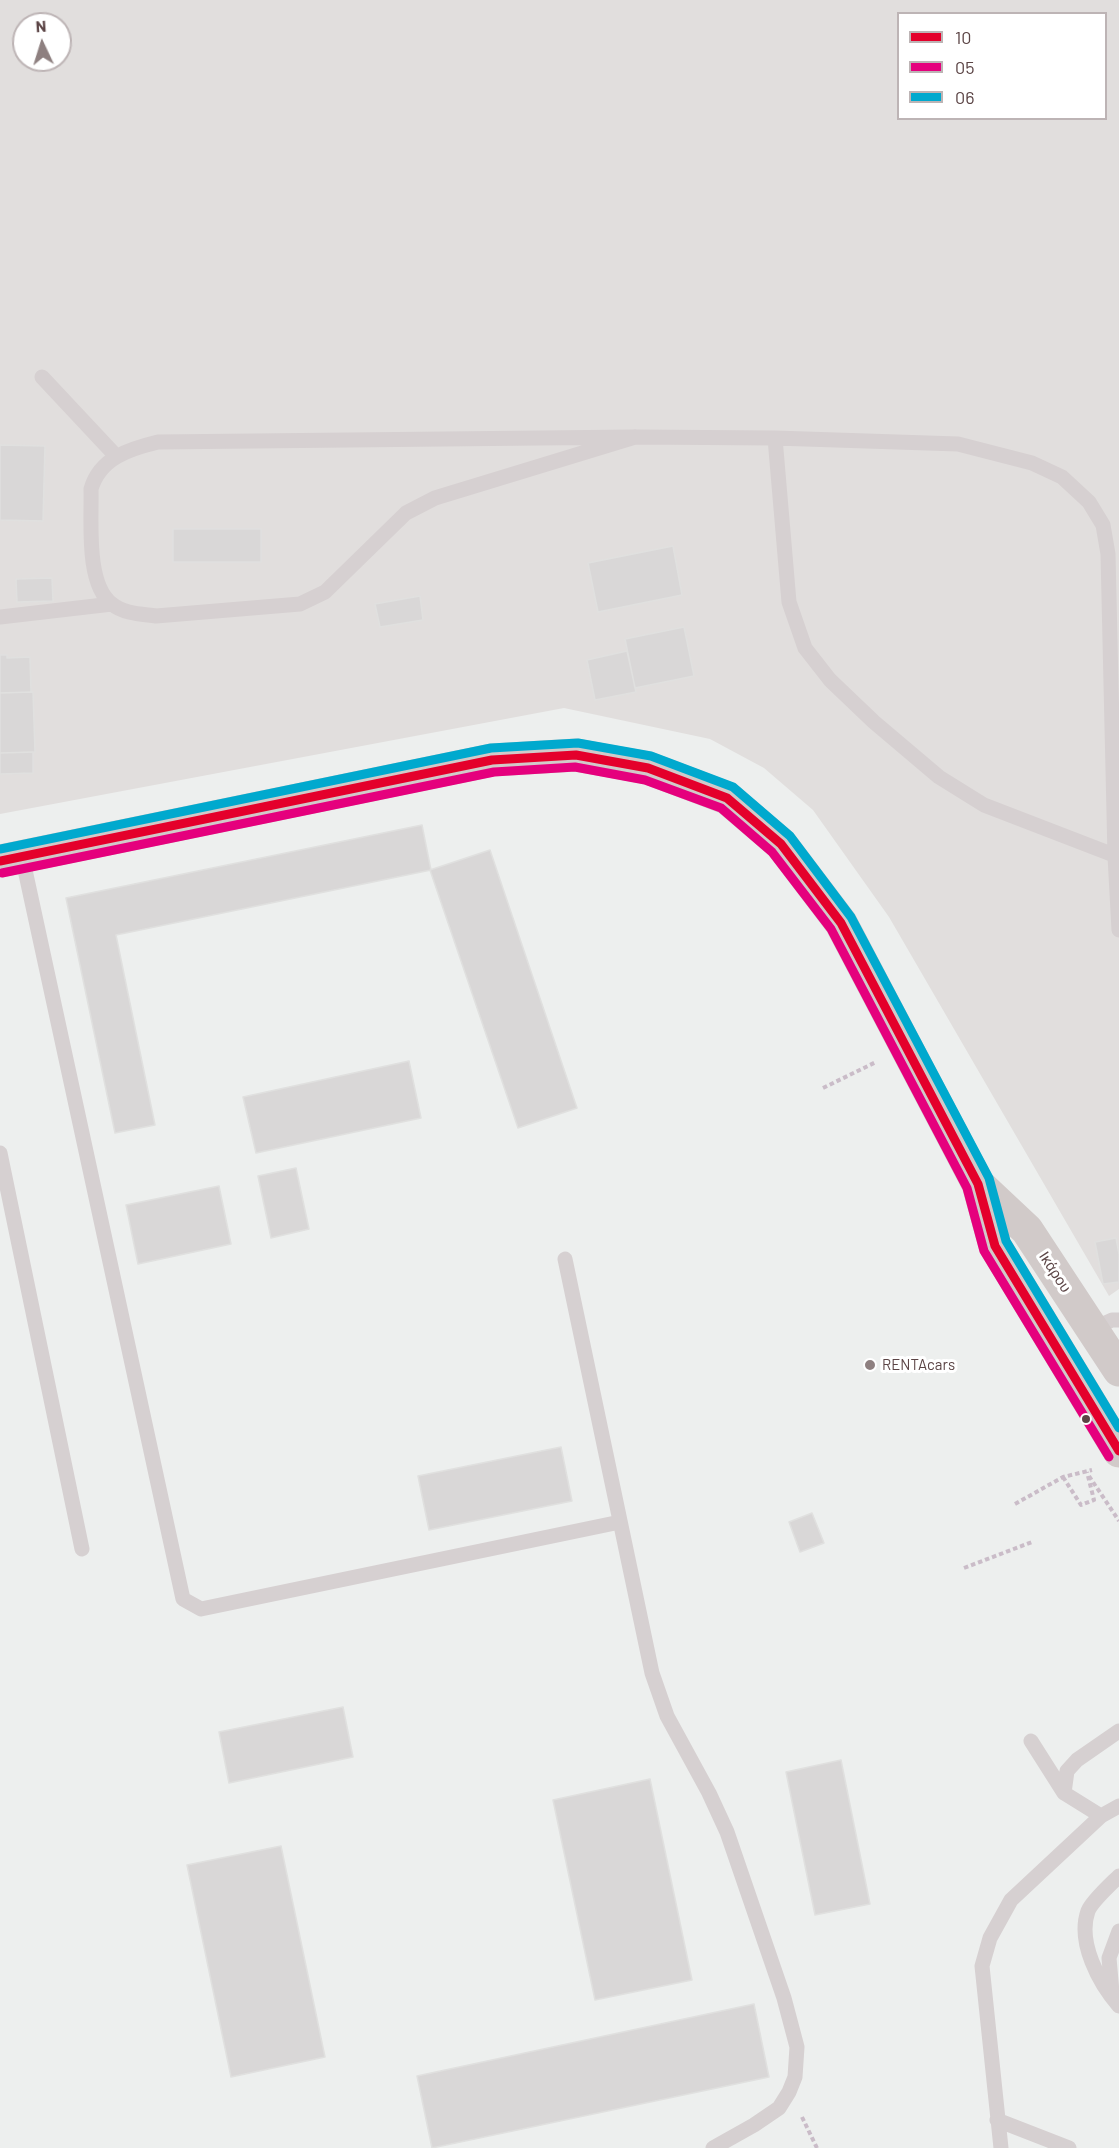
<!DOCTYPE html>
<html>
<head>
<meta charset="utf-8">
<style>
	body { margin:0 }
	#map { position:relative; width:1119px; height:2148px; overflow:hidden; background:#edefee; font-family:Barlow,sans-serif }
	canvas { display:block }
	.legend { position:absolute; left:897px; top:12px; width:210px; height:108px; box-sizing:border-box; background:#fff; border:2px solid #bdb4b5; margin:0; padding:8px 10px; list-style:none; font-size:18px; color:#5b4445 }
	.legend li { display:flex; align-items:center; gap:12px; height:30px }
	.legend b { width:30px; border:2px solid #bdb4b5 }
	.north { position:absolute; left:12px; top:12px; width:60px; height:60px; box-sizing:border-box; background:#fff; border:2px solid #bdb4b5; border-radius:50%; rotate:356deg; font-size:16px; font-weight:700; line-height:24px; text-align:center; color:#5b4445 }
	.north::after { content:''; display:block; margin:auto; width:21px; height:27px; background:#8e8080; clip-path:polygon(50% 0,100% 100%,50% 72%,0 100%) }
</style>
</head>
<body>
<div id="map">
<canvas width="1119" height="2148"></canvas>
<ul class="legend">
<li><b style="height:8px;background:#e4002b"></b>10</li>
<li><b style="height:8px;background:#e5007d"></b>05</li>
<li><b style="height:8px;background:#00a9ce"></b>06</li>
</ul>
<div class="north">N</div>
</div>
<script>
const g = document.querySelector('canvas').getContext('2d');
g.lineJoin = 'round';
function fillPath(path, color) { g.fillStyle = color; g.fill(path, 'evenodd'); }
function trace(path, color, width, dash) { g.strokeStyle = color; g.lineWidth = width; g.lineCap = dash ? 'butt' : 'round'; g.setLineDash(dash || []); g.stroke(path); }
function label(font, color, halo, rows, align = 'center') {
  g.font = font + ' Barlow,sans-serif'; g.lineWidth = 6; g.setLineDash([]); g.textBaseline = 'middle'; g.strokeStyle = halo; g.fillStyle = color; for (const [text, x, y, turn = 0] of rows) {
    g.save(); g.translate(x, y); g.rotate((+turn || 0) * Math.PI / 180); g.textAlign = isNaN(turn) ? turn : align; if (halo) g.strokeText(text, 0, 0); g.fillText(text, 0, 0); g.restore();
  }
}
const airport = new Path2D(`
	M0 0H1119V1289L1109 1296 889 917 813 810 764 768 710 739 564 708 0 814ZM898 14H1106V118H898ZM24 24H60V60H24Z`);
const building = new Path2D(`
	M0 445 45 446 43 521 0 520Z
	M173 529H261V562H173Z
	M673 546 682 595 598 612 588 563Z
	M52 578 53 601 17 602 16 579Z
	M420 596 423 620 380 627 375 604Z
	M684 627 694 676 635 688 625 639Z
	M627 651 636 692 595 700 587 660Z
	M0 655H7V658L30 657 31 692 0 693Z
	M33 692 35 752 0 753V693Z
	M33 752V773L0 774V753Z
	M422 825 431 870 116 935 155 1125 115 1133 66 898Z
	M490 850 577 1108 518 1128 430 870Z
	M409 1061 421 1118 256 1153 243 1097Z
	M296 1168 309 1229 271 1238 258 1176Z
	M219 1186 231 1244 138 1264 126 1205Z
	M1116 1238 1119 1254V1282L1103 1284 1095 1242Z
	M561 1447 572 1501 429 1530 418 1476Z
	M812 1513 824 1543 800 1552 789 1522Z
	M343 1707 353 1757 229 1783 219 1732Z
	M841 1760 870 1904 815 1915 786 1772Z
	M650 1779 692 1980 595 2000 553 1800Z
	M281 1846 325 2057 231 2077 187 1865Z
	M754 2004 769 2077 432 2148 417 2076Z`);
const path = new Path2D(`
	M823 1088 876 1062
	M1089 1476 1119 1521
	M1063 1477 1081 1505 1094 1500 1087 1472
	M1015 1504 1063 1477 1092 1470
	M964 1568 1032 1542
	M802 2117 817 2148`);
const lane = new Path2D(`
	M42 377 116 456
	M635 437 435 498 406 513 325 592 300 604 156 616C142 614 124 614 112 604 85 584 92 519 91 489 100 458 129 449 158 442L635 437 775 438 958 444 1032 463 1062 477 1089 502 1103 525 1108 554 1115 856 1119 930
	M775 438 789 602 805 648 830 680 874 722 939 777 984 805 1119 857
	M0 617 112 604
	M22 856 183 1599 201 1609 620 1522
	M0 1153 82 1549
	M565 1259 652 1673 667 1716 709 1793 727 1832 784 1998 797 2047 795 2077 789 2092 779 2108 754 2125 713 2148
	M1092 1329 1112 1320H1119
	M1031 1741 1064 1793 1101 1816
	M1064 1793 1067 1771 1077 1760 1119 1731
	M1119 1876C1111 1884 1092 1901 1088 1911 1077 1942 1099 1983 1119 2006
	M1112 1992 1109 1958 1119 1931
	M997 2120 1069 2148
	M1001 2148 982 1966 990 1938 1011 1900 1101 1816 1119 1806`);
const primary = new Path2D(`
	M0 861 492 760 576 755 648 768 727 798 781 844 841 923 978 1184 995 1246 1119 1451
	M978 1184 1027 1230 1119 1370`);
const bus1 = new Path2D(`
	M0 861 492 760 576 755 648 768 727 798 781 844 841 923 978 1184 995 1246 1119 1451`);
const bus2 = new Path2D(`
	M2 873 494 772 575 767 645 780 721 808 772 852 831 929 967 1188 984 1251 1109 1457`);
const bus3 = new Path2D(`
	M0 849 491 748 578 743 651 756 733 787 790 836 851 917 989 1178 1006 1241 1119 1428`);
const markers = [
	[870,1365,6,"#8e8080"],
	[1086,1419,5,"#5b4445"]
];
const streetNames = [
	["Ικάρου",1055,1272,57]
];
const poiNames = [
	["RENTAcars",882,1365]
];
fillPath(airport, '#e1dedd');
fillPath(building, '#d9d7d7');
trace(building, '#e0e0df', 1.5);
trace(path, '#cabcc8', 4, [4.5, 3]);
trace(lane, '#d6d0d1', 15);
trace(primary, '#d1cac9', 33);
trace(bus1, '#e4002b', 9);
trace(bus2, '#e5007d', 9);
trace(bus3, '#00a9ce', 9);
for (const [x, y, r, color] of markers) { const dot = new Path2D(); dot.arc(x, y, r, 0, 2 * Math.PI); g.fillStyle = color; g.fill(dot); trace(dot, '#fff', 2); }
label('15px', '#5b4445', '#fff', streetNames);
label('15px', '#5b4445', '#fff', poiNames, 'left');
</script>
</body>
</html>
